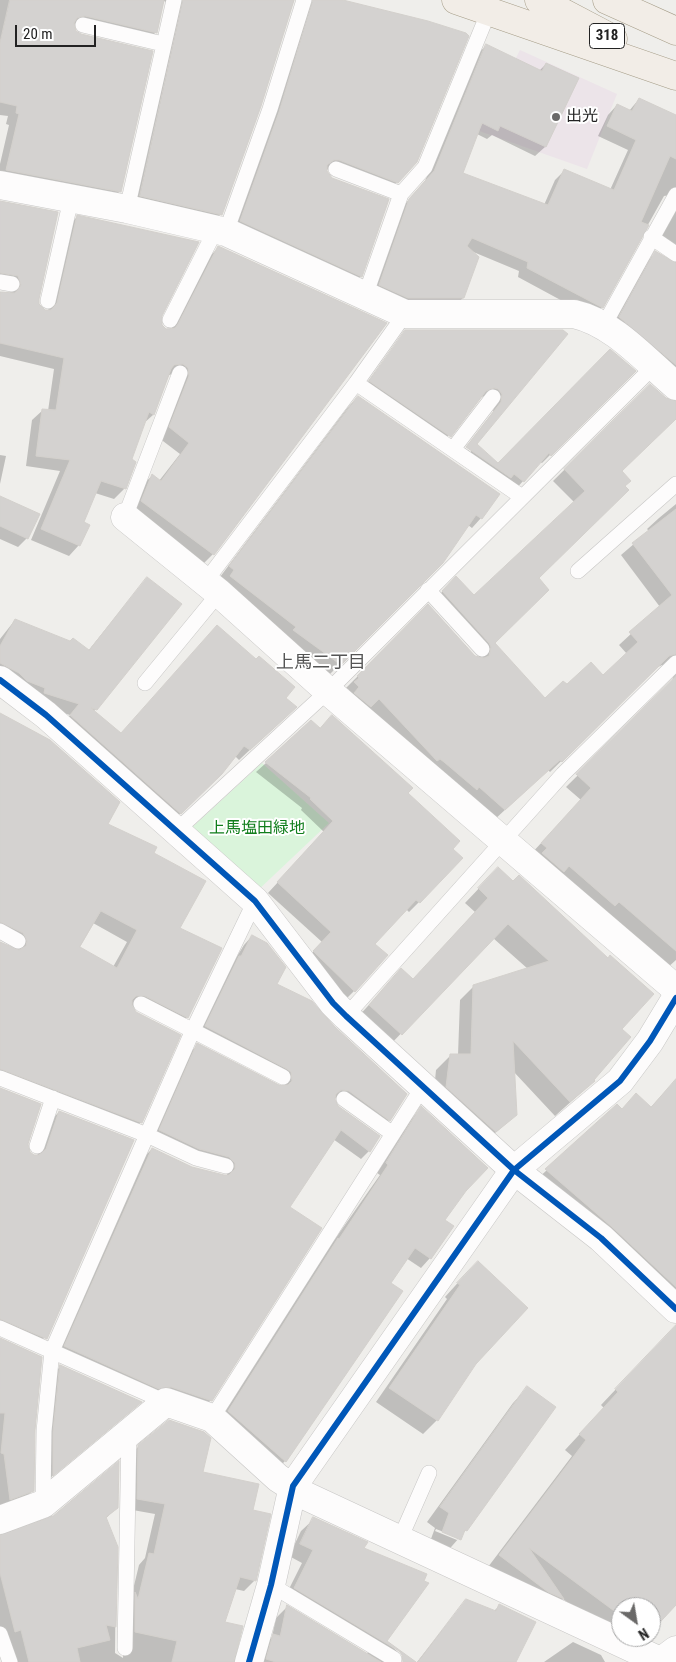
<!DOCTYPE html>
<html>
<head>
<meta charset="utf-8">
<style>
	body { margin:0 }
	#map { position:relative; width:676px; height:1662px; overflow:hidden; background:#efeeeb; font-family:"Roboto Condensed",sans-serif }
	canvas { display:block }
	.north { position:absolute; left:611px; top:1597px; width:50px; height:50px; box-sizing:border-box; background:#fff; border:1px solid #a7a7a7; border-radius:50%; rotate:148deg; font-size:14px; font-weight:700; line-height:20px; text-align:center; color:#222 }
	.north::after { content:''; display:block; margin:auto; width:18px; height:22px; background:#6a6968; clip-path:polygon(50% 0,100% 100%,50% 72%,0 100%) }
	.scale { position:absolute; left:15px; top:25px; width:81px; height:22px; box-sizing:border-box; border:2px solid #222; border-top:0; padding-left:6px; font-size:15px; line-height:18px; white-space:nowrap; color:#222; -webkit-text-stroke:4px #fff; paint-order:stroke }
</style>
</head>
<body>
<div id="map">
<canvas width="676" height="1662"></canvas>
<div class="north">N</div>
<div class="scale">20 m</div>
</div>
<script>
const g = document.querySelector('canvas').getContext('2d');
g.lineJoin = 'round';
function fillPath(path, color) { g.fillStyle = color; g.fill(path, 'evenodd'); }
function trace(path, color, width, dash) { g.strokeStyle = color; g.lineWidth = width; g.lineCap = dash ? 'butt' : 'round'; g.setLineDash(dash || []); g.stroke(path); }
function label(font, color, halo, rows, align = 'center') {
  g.font = font + ' "Roboto Condensed","Noto Sans JP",sans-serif'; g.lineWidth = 4; g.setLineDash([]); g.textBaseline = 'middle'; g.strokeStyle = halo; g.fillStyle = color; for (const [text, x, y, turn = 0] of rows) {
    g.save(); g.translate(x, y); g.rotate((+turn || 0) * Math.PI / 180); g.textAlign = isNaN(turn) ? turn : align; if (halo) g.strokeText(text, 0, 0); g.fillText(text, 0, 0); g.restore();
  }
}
const industrial = new Path2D(`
	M520 50 617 94 587 169 479 131Z`);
const park = new Path2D(`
	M262 763 329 823 255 893 187 832Z`);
const shadow = new Path2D(`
	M0 0H294L221 214 210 225 130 206 170 4 164 1 156 32 145 43 73 26 120 191 109 202 0 181V164L9 125 6 124 8 116 0 115Z
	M340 0 397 182 388 191 326 169 361 276 352 285 232 230 304 11 313 1Z
	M486 46 539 71 546 64 577 78 545 147 535 156 492 135 487 139 477 134 462 174 544 205 555 180 564 171 610 190 628 150 598 136 608 115 617 105 629 111 639 99 676 119V376L610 327 646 262 656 253 675 265V259L656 245 670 195 664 196 602 307 592 317 518 277 519 271 471 251 463 298 453 307H399L370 294 400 210 425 181 476 55Z
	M0 202 38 305 45 311H48L67 227 77 217 160 316 161 325 166 330 171 329 208 258 218 248 385 323 213 554 202 565 131 512 141 486 152 476 159 481 180 454 159 438 173 374 169 375 153 415 144 423 131 460 134 463 124 489 114 499 95 493 82 523 79 545 69 556 31 540 60 471 26 466 32 420 43 410 48 411 54 369 0 356V292L11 295 8 287 0 285Z
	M406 331H563L475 444 498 465 634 371 542 463 540 462 515 490 459 456 465 448 471 452V449L467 446 493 412 494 403 490 398 484 396 479 398 441 444 362 390Z
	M650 385 665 399 676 402V418L620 471 538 578 493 643 545 700 566 686 603 677 627 654 619 645 660 607 621 555 649 531 647 529 659 518 676 504V960L666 969 530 855 581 800 566 787 672 682 674 673 671 667 662 665 656 668 550 772 548 770 493 821 344 695 349 690 346 688 428 606 475 657 480 658 431 603 456 578 474 597 575 503 553 481Z
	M358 397 481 518 472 528 468 525 442 562 330 674 285 640 220 577 348 407Z
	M0 455 6 456 0 484Z
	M0 497 27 538 18 547 0 539Z
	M147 578 94 712 120 734 284 698 285 717 239 760 235 756 210 785 170 823 60 726 70 715 34 704 0 679V639L15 620 88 651Z
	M0 714 107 824 152 854 179 928 187 1017 176 1028 130 1005 141 1122 130 1133 0 1080V942L16 950 15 947 0 939ZM93 923 127 942 113 967 79 947Z
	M266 763 406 793 419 902 409 912 406 909 373 944 354 991 344 1001 304 962 322 942 268 893 324 832 301 810 302 808 256 772Z
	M484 883 620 1029 594 1081 555 1116 513 1071 516 1115 481 1145 433 1101 436 1070 451 1055H458L460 1000 474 986 528 969 493 938 387 1048 356 1019 388 984 413 980 475 912 465 903Z
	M252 936 276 984 389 1120 381 1128 340 1099 333 1098 369 1151 361 1159 333 1139 288 1208 211 1400 202 1409 58 1351 144 1157 152 1149 192 1168 227 1176V1172L152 1139 189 1053 198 1045 278 1087 283 1086V1081L198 1035 231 966 244 945Z
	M676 1080V1306L535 1181 617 1106 622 1110 650 1108Z
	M0 1098 27 1143 29 1153 33 1156H37L48 1123 59 1112 48 1334 36 1346 0 1330Z
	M422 1108 465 1190 443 1220 430 1258 421 1268 406 1258 389 1284 285 1461 276 1470 219 1421 328 1249 380 1175 377 1173 412 1118Z
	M464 1276 475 1363 437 1420 423 1434 376 1402 447 1299 445 1297Z
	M0 1348 33 1430V1490L21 1502 0 1509Z
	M676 1348V1602L651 1631V1607H621V1637H645L632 1651 563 1599 548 1614 485 1571 572 1456 565 1450 604 1408 601 1405 650 1353Z
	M60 1367 131 1411 44 1483 51 1376Z
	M527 1388 466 1530 445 1554 428 1547 435 1528 427 1522 513 1403ZM436 1529 459 1538 457 1540 435 1531Z
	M139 1446 201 1473 252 1511 255 1580 244 1591 235 1589 223 1623 232 1662H6L0 1646V1542L117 1508 105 1519 116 1547 115 1653 123 1658 125 1604 131 1598 139 1565 145 1558 155 1514 127 1509 128 1457Z
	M314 1519 363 1549 386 1641 399 1653 390 1662H258L263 1646 272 1637 276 1618 287 1607 367 1654 368 1652 283 1601 302 1563 289 1556 301 1531Z
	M466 1600 494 1611 499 1606 515 1662H417Z
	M573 1642 601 1655 605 1662H544Z`);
const building = new Path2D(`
	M10 0H164L157 33 85 16 77 18 74 23 76 31 81 34 153 51 121 192 6 170 19 114 16 113 17 106 0 102V43Z
	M183 0H294L261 106 222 215 140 196Z
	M313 0H343L428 21 466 33 469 36 417 162 398 183 339 160H334L327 165V171L332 178 389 199 362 277 240 221 279 112Z
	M486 44 542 71 546 63 579 78 546 147 500 126 498 131 482 123 463 173 548 205 564 169 614 190 636 140 607 126 617 104 632 111 639 98 676 115V159L670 156 641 222 649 225 603 308 527 268 528 262 472 238 467 246 479 257 464 298H408L379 285 409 199 434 171Z
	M0 201 58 212 39 299V304L45 310H51L57 303 77 215 199 242 162 316V325L166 329 175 328 178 324 218 246 387 323 214 555 141 501 152 474 161 481 189 443 169 427 189 376 188 368 183 364 174 365 171 369 154 415 149 412 132 459 136 462 126 489 101 481 84 522 90 525 80 546 41 529 70 460 36 456 42 409 56 410 64 358 0 343V292L15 293 21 285 18 276 0 273Z
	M655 251 676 263V365L619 317Z
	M405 330H563L568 334 477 444 498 463 610 349 636 371 551 456 549 453 524 482 514 474 511 478 466 447 501 402 502 394 498 389 494 388 486 391 451 437 369 381Z
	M650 384 666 398 676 401V419L622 471 631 481 625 486 629 490 539 578 549 590 495 643 545 698 563 681 567 684 591 662 603 675 638 642 629 632 672 595 632 543 676 509V654L669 656 562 762 560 760 505 810 479 787 477 790 444 762 440 759 437 761 379 699 371 707 354 693 359 687 354 682 359 678 357 676 428 604 475 656 484 658 489 656 491 647 489 643 442 591 456 576 474 595 585 491 564 469Z
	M358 396 500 494 482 519 476 515 443 563 341 665 293 630 296 627 230 576 234 570 229 566Z
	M0 496 40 514 28 539 0 526Z
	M147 577 182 604 97 710 91 708 121 733 217 625 256 659 259 656 295 687 286 698 297 707 250 750 244 746 222 774 181 814 70 715 79 704 44 693 45 688 27 681 19 673 0 663V646L15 619 70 641 73 638 89 650Z
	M676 676V951L619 902 615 906 569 866 564 872 542 853 547 848 541 843 591 788 576 774Z
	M0 713 50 740 120 802 108 824 157 847 154 853 206 881 180 928 222 948 188 1018 145 996H136L132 1000V1005L136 1012 181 1035 142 1123 0 1069V942L19 950 26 946 27 941 23 933 0 922ZM101 911 137 930 117 968 80 947Z
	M332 715 413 788 408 793 460 841 453 849 463 858 420 903 416 900 375 944 388 955 355 992 313 951 331 932 277 882 333 821 310 799 311 798 265 762 311 720 320 728Z
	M498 867 513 881 519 875 608 958 610 955 654 994 622 1029 631 1037 594 1080 595 1081 570 1102 513 1041 517 1115 496 1132 446 1087 450 1054H471L473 985 549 961 508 924 402 1035 369 1005 401 968 413 979 488 898 478 888Z
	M252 935 267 943 286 967 277 984 312 1001 335 1027 407 1094 390 1121 349 1091 341 1090 336 1094 335 1099 338 1106 380 1136 370 1152 341 1130 290 1207 322 1228 212 1401 171 1387 159 1389 64 1346 152 1148 192 1167 224 1175H229L235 1169V1163L229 1157 199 1149 159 1130 197 1043 279 1085H288L292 1081 291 1072 287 1069 205 1026 239 956H241Z
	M676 1079V1287L612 1227 545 1169 617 1104 622 1109 636 1093 651 1107Z
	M0 1088 41 1104 28 1144 30 1152 34 1155H39L46 1149 59 1111 134 1140 47 1339 0 1319Z
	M421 1106 488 1168 466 1191 445 1220 454 1226 431 1259 415 1248 391 1283 403 1291 286 1462 228 1411 338 1238 339 1239 388 1165 386 1163Z
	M478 1261 528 1308 476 1364 438 1421 389 1388 460 1285 457 1283Z
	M676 1325V1605L651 1632V1607H621V1616L529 1548 564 1599 548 1592 499 1555 586 1440 579 1434 618 1392 615 1389Z
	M0 1338 42 1357 35 1430 34 1491 10 1500 4 1454 1 1453 5 1413H0Z
	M60 1365 142 1402 53 1476V1432Z
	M527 1386 556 1407 467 1531 465 1530 461 1540 442 1532 449 1513 440 1507Z
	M169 1420 204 1432 211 1438 203 1472 259 1484 253 1510 271 1514 256 1581 240 1577 225 1622 243 1626 234 1662H172L177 1641 135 1632V1592L138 1599 149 1553 154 1554 165 1504 137 1499 138 1445Z
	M119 1461 118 1508 106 1517 118 1547 116 1627 106 1625 110 1640 77 1648 80 1662H29L21 1630 15 1632 0 1573V1535L53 1516Z
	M313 1517 368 1542 364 1548 427 1574 424 1581 429 1583 387 1641 416 1662H403L402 1655 399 1651 294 1588 313 1550 300 1544Z
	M466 1599 496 1611 499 1604 536 1622 516 1662H418Z
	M287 1605 381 1662H276L266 1659 273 1634 280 1636Z`);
const service = new Path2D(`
	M83 25 163 44
	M336 169 401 194
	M127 209 174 0
	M226 232 270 109 304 0
	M651 237 676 254
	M0 282 12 284
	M365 296 401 194 425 167 489 11
	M48 301 71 199
	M170 320 216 229
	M604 325 676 195
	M356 383 522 497
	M453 449 493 397
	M125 517 180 373
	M578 571 676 484
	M205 582 356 383 405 314
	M428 590 482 649
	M145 683 219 593
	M175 832 328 691 653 367
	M0 931 18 941
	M141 1004 283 1077
	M346 1016 563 774 676 663
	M0 1078 147 1135 196 1158 226 1166
	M344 1099 393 1134
	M37 1146 53 1098
	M0 1328 166 1402
	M212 1418 424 1085
	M43 1504 44 1431 52 1351 193 1030 255 901
	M400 1539 429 1473
	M271 1585 394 1659
	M0 1634 10 1662
	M125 1648 129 1433`);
const minor = new Path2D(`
	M0 185 127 209 226 232 405 314H574C614 323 645 360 676 386
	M0 680 46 715 255 901 333 1003 346 1016 514 1170 601 1238 676 1309
	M0 1520 43 1504 166 1402 212 1418 278 1478 306 1496 662 1662
	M249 1662 271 1585 293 1486 514 1170 620 1081 650 1041 676 998`);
const tertiary = new Path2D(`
	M125 517 219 593 328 691 676 989
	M660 1662 676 1650`);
const primary = new Path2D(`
	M456 0 676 76
	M539 0 613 39
	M607 0 676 31`);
const cycleway = new Path2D(`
	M0 680 46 715 255 901 333 1003 346 1016 514 1170 601 1238 676 1309
	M249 1662 271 1585 293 1486 514 1170 620 1081 650 1041 676 998`);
const markers = [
	[556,117,5,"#6a6968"]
];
const shields = [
	[607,36,35]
];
const shieldNames = [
	["318",607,36]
];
const poiNames = [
	["出光",566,117]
];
const parkNames = [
	["上馬塩田緑地",257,829]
];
const neighbourhoodNames = [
	["上馬二丁目",321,663]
];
fillPath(industrial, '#ece4e9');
fillPath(park, '#daf4db');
fillPath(shadow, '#0003');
fillPath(building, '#d4d2d0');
trace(building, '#d3d0cc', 1);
trace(service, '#c7c6c5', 16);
trace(minor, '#c7c6c5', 29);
trace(tertiary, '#c7c6c5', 29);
trace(primary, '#a59c87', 29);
trace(service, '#fdfcfc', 15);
trace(minor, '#fdfcfc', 28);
trace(tertiary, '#fdfcfc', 28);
trace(primary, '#f2ede7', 28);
trace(cycleway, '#0057b8', 6);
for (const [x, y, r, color] of markers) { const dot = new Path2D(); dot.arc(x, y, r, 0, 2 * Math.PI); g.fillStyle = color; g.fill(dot); trace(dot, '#fff', 2); }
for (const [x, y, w] of shields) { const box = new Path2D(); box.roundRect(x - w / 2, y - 12.5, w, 25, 4); g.fillStyle = '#fff'; g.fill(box); trace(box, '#222', 1); }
label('bold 15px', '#222', null, shieldNames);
label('16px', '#222', '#fff', poiNames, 'left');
label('16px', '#117e1c', '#fff', parkNames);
label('18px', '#555', '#fff', neighbourhoodNames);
</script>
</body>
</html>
